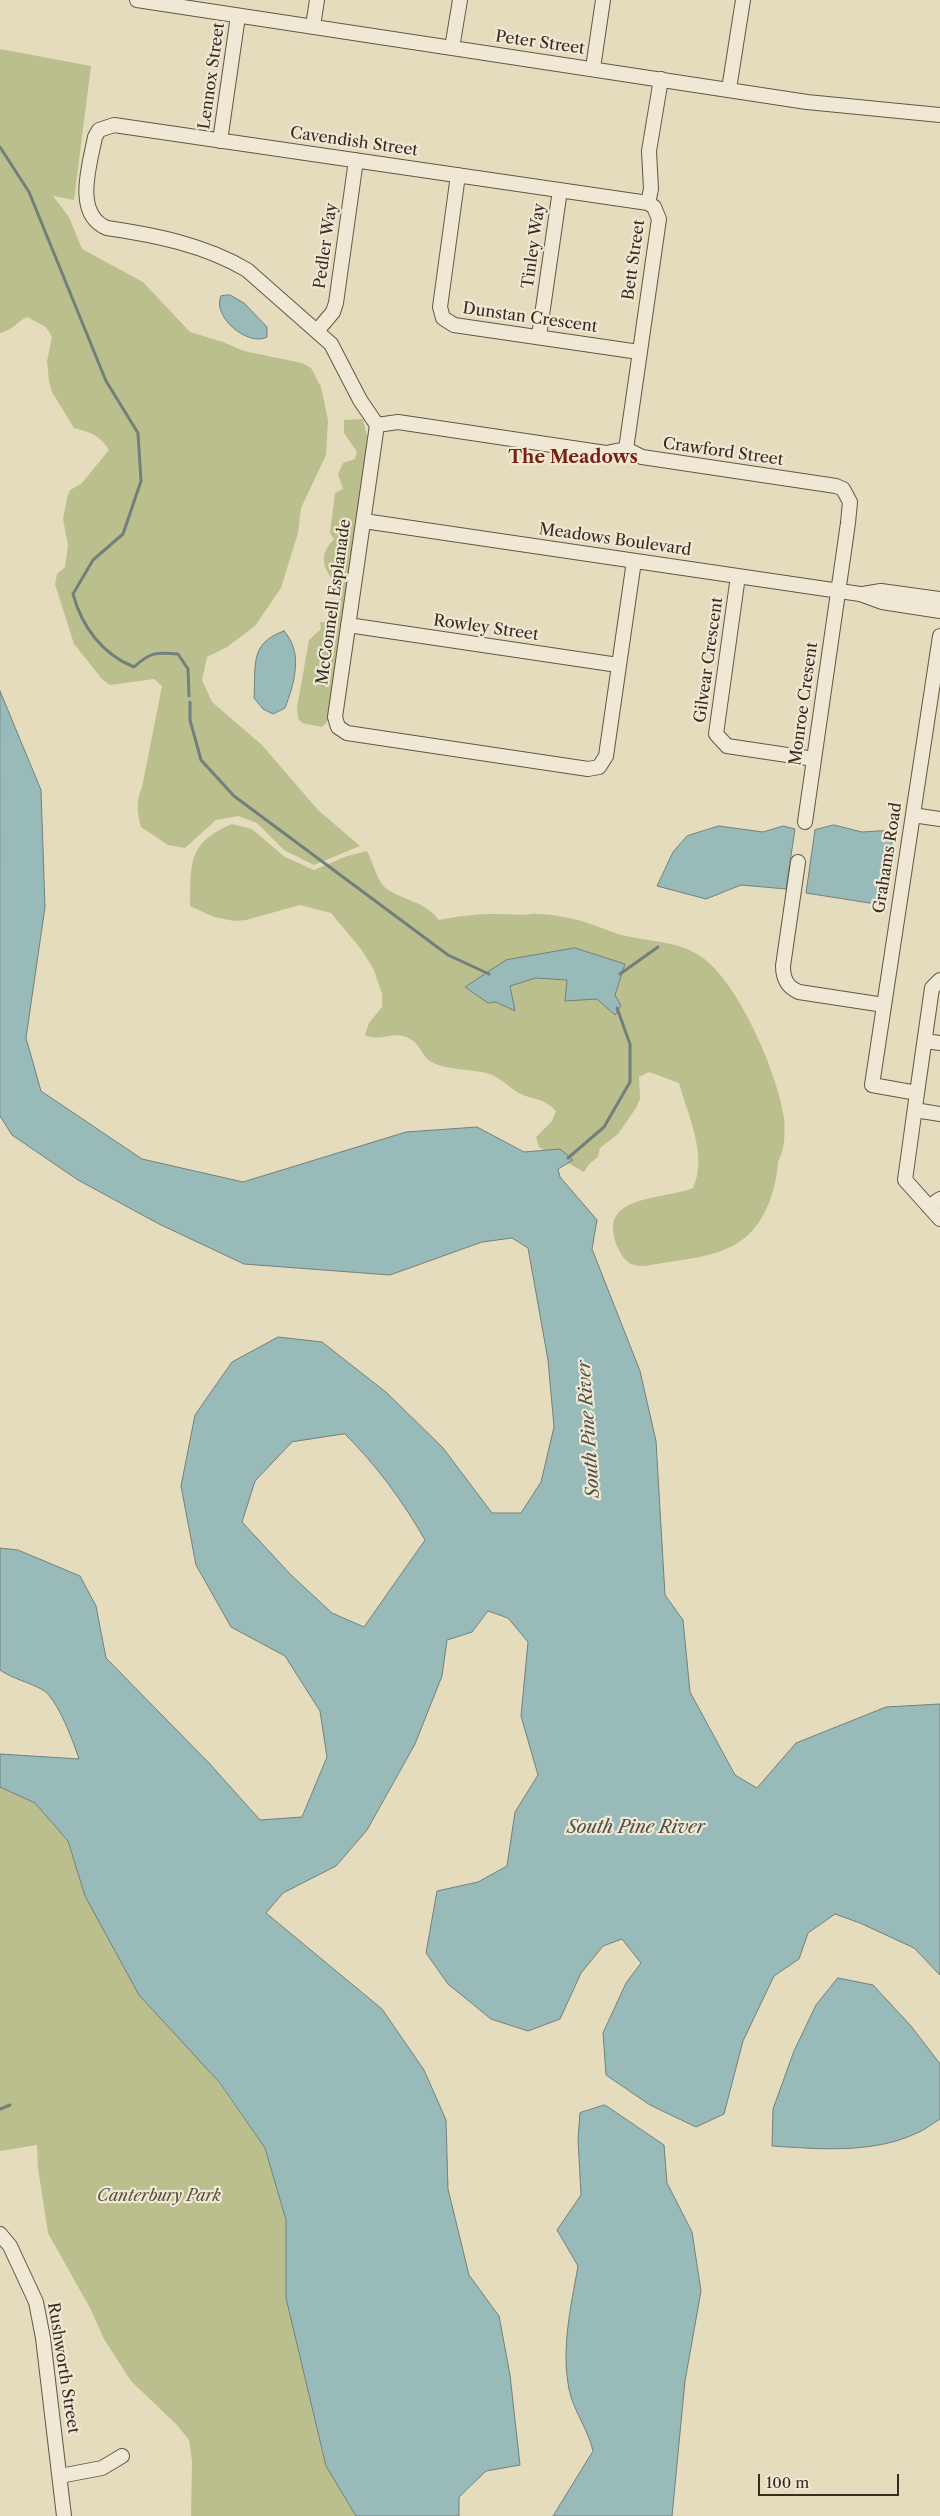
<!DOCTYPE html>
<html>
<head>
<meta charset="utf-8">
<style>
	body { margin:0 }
	#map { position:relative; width:940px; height:2516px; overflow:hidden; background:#e5dcbd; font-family:"Libre Caslon Text",serif }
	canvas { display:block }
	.scale { position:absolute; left:758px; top:2474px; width:141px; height:22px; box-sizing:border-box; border:2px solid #3a291f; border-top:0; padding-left:6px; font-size:15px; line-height:18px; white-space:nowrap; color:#3a291f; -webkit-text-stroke:4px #eee8d4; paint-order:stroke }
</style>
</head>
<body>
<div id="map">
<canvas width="940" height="2516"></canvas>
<div class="scale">100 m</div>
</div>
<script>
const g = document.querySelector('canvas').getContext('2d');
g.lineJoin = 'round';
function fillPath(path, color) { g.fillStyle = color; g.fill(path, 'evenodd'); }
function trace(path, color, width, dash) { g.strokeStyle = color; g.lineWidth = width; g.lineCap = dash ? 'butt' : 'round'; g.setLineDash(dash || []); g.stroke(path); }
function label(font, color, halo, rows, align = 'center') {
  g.font = font + ' "Libre Caslon Text",serif'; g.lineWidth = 4.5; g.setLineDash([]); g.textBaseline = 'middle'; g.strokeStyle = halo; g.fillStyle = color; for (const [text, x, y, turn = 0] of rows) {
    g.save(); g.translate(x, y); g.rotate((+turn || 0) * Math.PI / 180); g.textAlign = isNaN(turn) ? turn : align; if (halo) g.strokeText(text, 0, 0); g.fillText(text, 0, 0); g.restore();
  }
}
const green = new Path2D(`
	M0 49 91 66 74 200 53 196 69 217 82 249 143 282 190 332 223 342 244 351 302 363 311 368 321 387 328 420 326 455 301 508 298 533 281 588 255 626 227 647 207 657 202 680 212 702 262 745 318 810 360 846 314 865 284 850 257 823 238 816 216 820 185 848 168 845 141 827C137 812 136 801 142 787L162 686 154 679 110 685 102 679 74 644 55 584 57 574 65 567 68 545 63 519 67 498 70 490 81 484 109 450C101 436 90 432 74 428L52 392 49 382 47 361 52 337 46 327 27 317C17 322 11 331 0 333Z
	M363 419 369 446 328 721 322 727 302 723 298 718 297 708 309 640 321 629 320 622 335 623 339 608 340 590C326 571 315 559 334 539L330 533 335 493 343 489 338 474 343 463 355 459 357 452 344 433V420Z
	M232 824 252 829 285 857 314 870 347 856 367 851C373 862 377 882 387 889 405 901 426 902 439 920 468 914 493 913 522 915 527 915 532 913 537 914 551 914 564 917 578 920 597 925 615 935 636 938 659 942 683 943 703 958 739 984 778 1074 784 1118 785 1128 785 1142 782 1152 781 1156 779 1159 778 1162 776 1188 767 1219 746 1237 720 1259 679 1259 646 1266 633 1267 625 1263 619 1250 593 1194 660 1201 693 1188 708 1156 688 1116 679 1083L649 1072 639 1077 640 1099 636 1108 618 1134 600 1148 598 1157 589 1164 584 1172 539 1147 536 1137 552 1121 556 1111C541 1096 534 1101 519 1093 508 1087 498 1075 486 1073 470 1069 443 1070 430 1061 421 1055 420 1042 406 1037 392 1031 380 1042 365 1035L369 1023 382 1007V994L374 970 361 949 331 913 300 905 246 920 234 921 214 917 190 906C191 863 187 843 232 824Z
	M0 1787 35 1803 68 1841 85 1896 265 2148 286 2220V2298L326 2466 356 2516H191L192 2461 189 2440 177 2425 131 2381 104 2339 91 2310 48 2233 38 2168 37 2145 0 2151Z`);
const water = new Path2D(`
	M230 295 244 303 267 327V337C249 347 211 317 221 296Z
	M284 631C304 653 294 684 285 708L273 714 263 709 254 698C256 666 249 643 284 631Z
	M0 691 41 790 45 907 26 1038 41 1091 142 1159 243 1182 406 1132 477 1127 524 1152 560 1149 573 1160 558 1169 560 1177 597 1220 592 1249 640 1371 656 1441 665 1595 683 1620 690 1692 735 1775 757 1788 796 1743 886 1707 940 1704V1975L914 1948 860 1923 835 1914 808 1933 799 1959 774 1976 743 2041 724 2114 696 2127 650 2105 606 2075 603 2033 626 1983 641 1963 622 1939 603 1946 581 1973 560 2019 528 2031 491 2019 448 1984 426 1953 437 1891 478 1882 507 1866 515 1812 538 1775 521 1716 528 1642 508 1618 488 1611 472 1632 447 1640 442 1676 415 1744 367 1830 336 1866 283 1893 266 1913 382 2009 424 2070 446 2120 448 2189 469 2275 499 2316 510 2375 520 2465 486 2471 459 2497V2516H356L326 2466 286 2298V2220L265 2148 219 2082 139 1995 85 1896 68 1841 35 1803 0 1787V1754L79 1759C74 1743 57 1698 43 1690 29 1682 13 1679 0 1670V1548L18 1550 80 1576 96 1606 106 1658 209 1763 260 1820 302 1817 327 1757 320 1711 285 1656 231 1627 196 1565 181 1486 195 1415 232 1362 278 1337 322 1342 387 1393 443 1448 492 1513H521L541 1482 554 1427 548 1360 528 1248 512 1238 482 1242 390 1275 244 1264 159 1224 78 1180 12 1135 0 1116ZM345 1434C377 1466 402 1500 425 1540L364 1627 332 1613 291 1575 242 1522 255 1481 292 1442Z
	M834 825 862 832 894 830 882 905 806 893 815 830Z
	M719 826 763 832 783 826 795 829 786 889 741 885 706 899 657 886 673 852 687 836Z
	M575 948 625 964 615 995 621 1006 615 1015 597 999 565 1001 567 980 536 978 510 986 515 1011 496 1002 488 1003 465 987 506 960Z
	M838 1978 873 1985 911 2026 940 2064V2119C933 2123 925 2130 917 2133 873 2154 819 2149 772 2146L773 2109 794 2051 816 2005Z
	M605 2105 664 2145 667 2183 692 2232 701 2291 685 2381 672 2516H553L593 2451C588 2429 573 2410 569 2389 561 2348 571 2306 578 2266L557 2230 581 2195 578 2139 580 2113Z`);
const stream = new Path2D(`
	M0 147 29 192 106 381 138 433 141 481 123 534 93 560 73 594C82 627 102 654 134 667 150 652 157 652 178 654L188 669 189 696
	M190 702V720L201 760 234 796 448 955 489 974
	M620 974 658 947
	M568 1158 604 1127 630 1082V1044L617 1008
	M0 2109 10 2105`);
const minor = new Path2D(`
	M137 0 807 102 940 115
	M313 26 317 0
	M452 48 460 0
	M593 68 603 0
	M729 89 743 0
	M220 141 238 16
	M458 175 440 307 443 318 454 325 639 352
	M317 331 333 312 336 303 356 160
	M539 336 560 190
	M377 425 398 422 606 453 626 449 642 457 836 486 843 489 850 502 848 523 805 822
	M626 449 659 219 654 207 648 203 651 189 649 151 661 79
	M364 521 860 594 882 602 940 611
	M634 561 606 756 599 767 588 769 347 733 338 727 335 717 377 425 360 400 331 344 247 270C205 245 155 235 107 228 73 214 90 164 95 137L99 130 114 125 648 203
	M738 576 716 734 727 746 814 759
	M863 594 881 591 940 599
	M348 625 618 665
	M940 636 872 1085 917 1093 905 1180 940 1219
	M913 815 940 819
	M798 862 783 966C783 979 787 987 799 992L884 1005
	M925 1041 940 1043
	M917 1093 932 988 940 980
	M915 1110 940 1114
	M929 1207 940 1199
	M0 2234 10 2246 36 2302 43 2338 64 2516
	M60 2476 102 2468 122 2456`);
const streetNames = [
	["Peter Street",540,43,8],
	["Lennox Street",212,76,-82],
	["Cavendish Street",354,142,8],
	["Pedler Way",326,246,-82],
	["Tinley Way",534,246,-82],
	["Bett Street",634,260,-82],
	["Dunstan Crescent",530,318,8],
	["Crawford Street",723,452,8],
	["Meadows Boulevard",615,540,8],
	["McConnell Esplanade",334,602,-82],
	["Rowley Street",486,628,8],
	["Gilvear Crescent",709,660,-82],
	["Monroe Cresent",804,704,-82],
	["Grahams Road",888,858,-81],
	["Rushworth Street",63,2368,81]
];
const parkNames = [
	["Canterbury Park",159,2196]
];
const neighbourhoodNames = [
	["The Meadows",573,458]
];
const waterNames = [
	["South Pine River",589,1429,-94],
	["South Pine River",636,1828]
];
fillPath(green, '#bbbf8d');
fillPath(water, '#98bab9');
trace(water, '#72807b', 1);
trace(stream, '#72807b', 3);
trace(minor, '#655646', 16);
trace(minor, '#eee8d4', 14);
label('16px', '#3a291f', '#eee8d4', streetNames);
label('italic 16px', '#5a4e3a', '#eee8d4', parkNames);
label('bold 18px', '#7a1f14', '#eee8d4', neighbourhoodNames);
label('italic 18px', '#524d46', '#eee8d4', waterNames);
</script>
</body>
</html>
